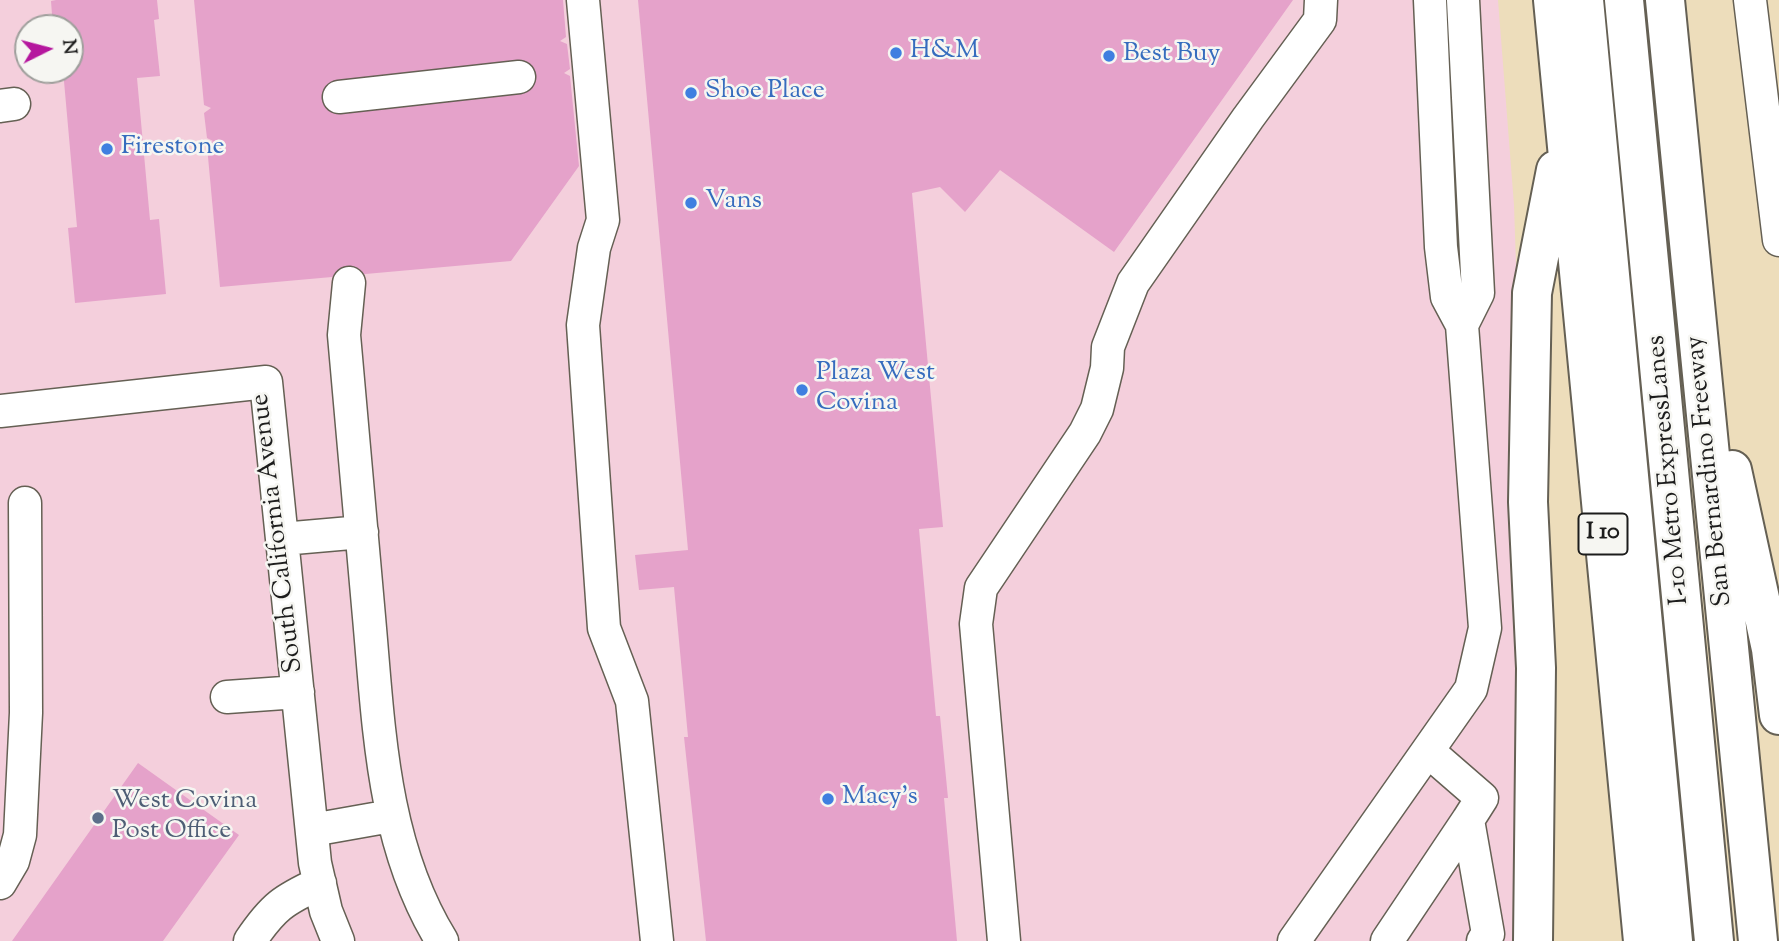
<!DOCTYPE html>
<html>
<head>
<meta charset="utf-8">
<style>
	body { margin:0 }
	#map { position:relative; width:1779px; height:941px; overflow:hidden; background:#edddbb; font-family:"Sorts Mill Goudy",serif }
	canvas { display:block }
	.north { position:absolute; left:14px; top:14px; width:70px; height:70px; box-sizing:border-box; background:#f6f6f2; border:2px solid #9f9f9c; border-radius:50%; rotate:84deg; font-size:19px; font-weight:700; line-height:28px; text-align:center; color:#1c1c1c }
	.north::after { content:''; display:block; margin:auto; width:24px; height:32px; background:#b5179e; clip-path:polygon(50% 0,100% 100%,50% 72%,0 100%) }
</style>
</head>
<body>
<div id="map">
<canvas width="1779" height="941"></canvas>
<div class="north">N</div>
</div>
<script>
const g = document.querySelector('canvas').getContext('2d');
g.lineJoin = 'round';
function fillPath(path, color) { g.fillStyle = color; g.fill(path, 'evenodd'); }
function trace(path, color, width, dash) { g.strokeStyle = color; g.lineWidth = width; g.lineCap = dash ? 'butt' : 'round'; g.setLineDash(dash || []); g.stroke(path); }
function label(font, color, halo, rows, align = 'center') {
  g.font = font + ' "Sorts Mill Goudy",serif'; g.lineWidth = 5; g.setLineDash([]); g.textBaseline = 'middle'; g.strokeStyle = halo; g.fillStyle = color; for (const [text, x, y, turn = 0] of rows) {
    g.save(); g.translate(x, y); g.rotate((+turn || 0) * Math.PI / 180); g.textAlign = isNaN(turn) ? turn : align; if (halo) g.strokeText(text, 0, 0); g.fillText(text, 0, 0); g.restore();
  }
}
const built = new Path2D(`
	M0 0H1498L1514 205 1536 866 1533 941H0ZM28 28H70V70H28Z`);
const building = new Path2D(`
	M56 0H157L159 19 154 20 160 76 137 78 150 220 159 219 166 294 75 303 68 228 77 227 63 70H70V28H53L51 1Z
	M194 0H563L566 37 560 41 567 44 570 69 564 73 570 76 579 166 511 261 220 287 207 146 213 141 207 138 204 113 211 108 204 105Z
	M638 0H1293L1114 252 1000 170 965 212 940 187 912 193 943 527 919 529 936 716H940L948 798H944L957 941H706L684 737H688L674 587 639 590 635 555 688 550Z
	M138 763 239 835 163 941H12Z`);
const minor = new Path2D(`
	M583 0 603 220 594 248 583 325 604 628 632 701 657 941
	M1750 0 1779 240
	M339 97 519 77
	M0 106 14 104
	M349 283 344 335C353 429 361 523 369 617 379 728 382 844 442 941
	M1462 325 1478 293 1463 0
	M0 411 266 382 315 863 326 911 338 941
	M282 539 362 532
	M227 697 298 692
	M1429 752 1482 798 1468 820
	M312 830 391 816
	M0 883 13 861 20 835 26 713 25 503
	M250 941C273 907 283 900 320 883
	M1004 941 976 624 981 588 1085 433 1097 409 1107 368 1108 347 1133 283 1248 118 1320 20 1321 0
	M1294 941 1471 689 1485 628 1462 325 1447 297 1441 247 1430 0
	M1387 941 1468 820 1488 934 1483 941`);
const highway = new Path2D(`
	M1553 0 1643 941
	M1584 0 1673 941
	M1624 0 1714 941
	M1665 0 1758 941
	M1732 470 1771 649 1779 715
	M1533 941 1536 668 1528 502 1532 293 1556 170`);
const markers = [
	[896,53,7,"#3f7fe0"],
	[1109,56,7,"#3f7fe0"],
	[691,93,7,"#3f7fe0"],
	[107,149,7,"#3f7fe0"],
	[691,203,7,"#3f7fe0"],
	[802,390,7,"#3f7fe0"],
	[828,799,7,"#3f7fe0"],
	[98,818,7,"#5c6f8a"]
];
const shields = [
	[1603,534,49]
];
const shieldNames = [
	["I 10",1603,534]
];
const shopNames = [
	["H&M",910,53],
	["Best Buy",1123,56],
	["Shoe Place",705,93],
	["Firestone",121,149],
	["Vans",705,203],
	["Plaza West",816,375],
	["Covina",816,405],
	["Macy's",842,799]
];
const streetNames = [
	["I-10 Metro ExpressLanes",1670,470,-95],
	["San Bernardino Freeway",1711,471,-96],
	["South California Avenue",279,533,-97]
];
const serviceNames = [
	["West Covina",112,803],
	["Post Office",112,833]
];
fillPath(built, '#f4cfdc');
fillPath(building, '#e5a2ca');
trace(minor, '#656054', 35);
trace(highway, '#656054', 42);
trace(minor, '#fff', 32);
trace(highway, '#fff', 38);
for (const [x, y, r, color] of markers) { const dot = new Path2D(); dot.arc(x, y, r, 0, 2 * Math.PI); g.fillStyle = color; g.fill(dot); trace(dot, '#f6f6f2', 2.5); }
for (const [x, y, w] of shields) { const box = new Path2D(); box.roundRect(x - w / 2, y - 20.5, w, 41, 5); g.fillStyle = '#f6f6f2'; g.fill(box); trace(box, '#1c1c1c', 2); }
label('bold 24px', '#1c1c1c', null, shieldNames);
label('26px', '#366cbe', '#f6f6f2', shopNames, 'left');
label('26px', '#1c1c1c', '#f6f6f2', streetNames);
label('26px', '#4e5e75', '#f6f6f2', serviceNames, 'left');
</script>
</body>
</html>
